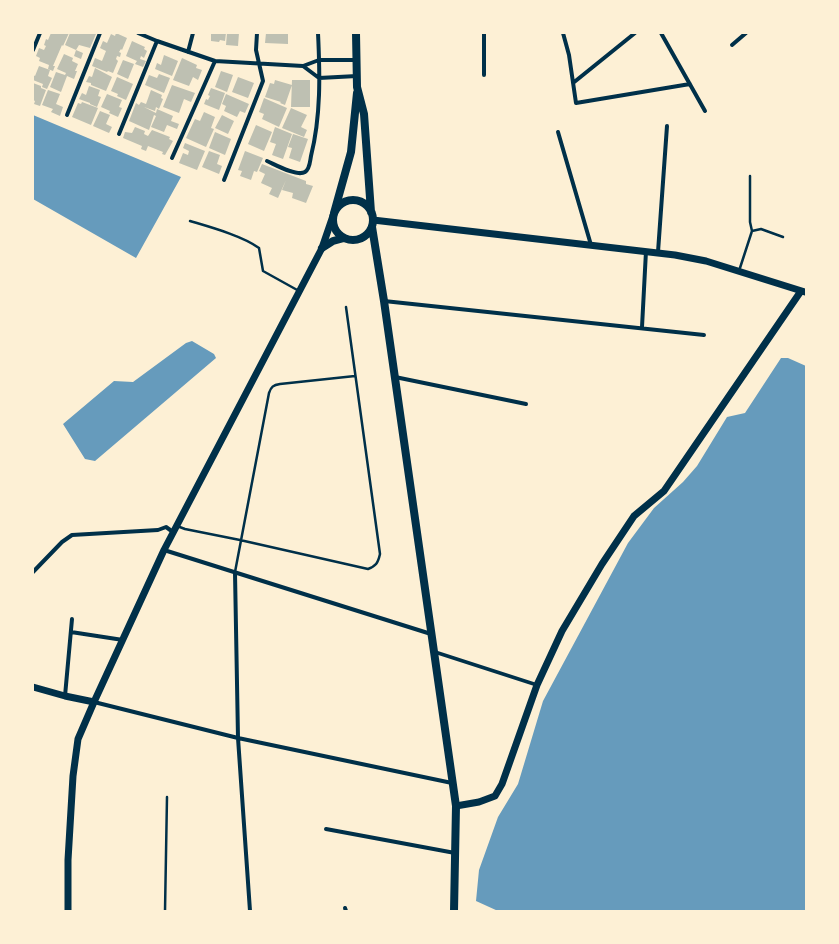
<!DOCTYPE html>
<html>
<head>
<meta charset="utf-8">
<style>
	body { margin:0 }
	#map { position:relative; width:839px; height:944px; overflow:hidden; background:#fdf0d5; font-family:Jost,sans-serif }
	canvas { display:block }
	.frame { position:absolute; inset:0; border:34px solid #fdf0d5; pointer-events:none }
</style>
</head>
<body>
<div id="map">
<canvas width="839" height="944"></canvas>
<div class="frame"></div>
</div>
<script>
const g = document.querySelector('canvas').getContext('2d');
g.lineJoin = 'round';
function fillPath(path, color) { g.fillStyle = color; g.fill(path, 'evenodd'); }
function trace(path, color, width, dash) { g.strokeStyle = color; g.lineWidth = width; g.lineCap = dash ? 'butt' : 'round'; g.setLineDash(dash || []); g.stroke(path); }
const water = new Path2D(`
	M33 115 181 177 136 258 33 199Z
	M192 341 214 354 216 358 95 461 85 459 63 424 114 381 133 382 186 343Z
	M781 358H788L806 366V911H498L476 901 479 870 498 817 518 784 543 701 628 543 654 508 683 482 697 466 727 417 745 413Z`);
const building = new Path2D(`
	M51 33H69L63 46 62 45 53 66H55L53 71 48 69 49 65 39 61 40 58 36 56 39 48 44 50 46 46 44 45 46 39 48 40Z
	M70 33H94L96 34 90 48 79 45 76 50 65 45Z
	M116 33 127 38 122 50 121 49 119 52 121 53 120 57 117 56 116 59 118 61 113 73 108 71 107 72 92 66 95 58 102 61 106 51 100 48 103 41 107 43 111 34 115 36Z
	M211 33H226L225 41 220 40 219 42 211 41Z
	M227 33H239L238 46 226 45Z
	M266 33H288V44L265 43Z
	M132 41 145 47 144 49 147 51 144 58 141 56 140 59 146 61 143 67 135 64 137 61 126 56Z
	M76 50 83 53 81 59 74 56Z
	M64 54 73 58 72 61 78 64 75 71H77L74 79 67 76 61 92 50 87 56 72 65 75 66 73 57 69Z
	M164 55 178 61 172 76 155 69 157 63 161 65Z
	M182 58 197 65 196 68 202 70 198 80 193 77 189 86 173 80Z
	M123 60 134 64 128 79 117 74Z
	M39 66 50 70 48 76 52 78 47 89 42 87 43 84 33 80V75L35 76Z
	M95 68 112 77 106 91 91 85V83L86 82 89 76 92 77Z
	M221 71 233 75 227 92 215 87Z
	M159 74 170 78 164 93 145 85 149 75 157 78Z
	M117 77 133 84 126 100 117 96 118 94 111 91Z
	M238 77 254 83 248 98 232 92Z
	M275 80 292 85 285 105 280 103 281 102 265 97 270 83 274 84Z
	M292 80H310V107H291Z
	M33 83 41 86V88L46 90 40 106 34 104 35 101 33 100Z
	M172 85 195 93 191 102 184 99 179 113 163 107Z
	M89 86 100 90 98 96 101 97 97 107 90 104V103L79 99 82 93 86 95Z
	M211 88 225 93 219 110 204 104 206 99 208 100 210 96 208 95Z
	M48 90 60 94 56 104 63 107 60 116 51 112 53 109 42 105Z
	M151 90 162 95 161 98 163 99 159 109 156 107 155 111 144 107 156 113 157 109 173 116 171 121 179 124 177 129 167 125 164 132 151 127 156 116 154 115 149 130 129 121 136 103 139 105 141 102 146 104Z
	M107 94 122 100 119 107 122 108 118 117 109 113 110 111 101 107Z
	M226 94 249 104 245 113 240 111 237 117 224 111 226 106 222 104Z
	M264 98 287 108 279 127 262 119 264 114 259 112Z
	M82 102 98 108 91 125 72 117 78 103 81 104Z
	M291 108 307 115 301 127 307 130 304 137 282 128Z
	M100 111 110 115 106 124 112 127 109 133 93 126Z
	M204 112 215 117 211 128 214 129 206 147 186 138 195 119 200 121Z
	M222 115 234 121 228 134 215 128Z
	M256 125 272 132 264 151 248 144Z
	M135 127 145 131 144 134 148 136 152 130 170 137 169 139 173 141 165 155 162 154 163 152 148 146 146 151 141 149 142 146 123 138 125 132 132 133Z
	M275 127 292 134 283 159 272 155 276 144 270 142Z
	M215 132 231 139 225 155 209 148Z
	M293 134 308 139 300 162 289 158 292 148 288 147Z
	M185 143 205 151 197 170 179 163 183 153 188 155 189 151 183 148Z
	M209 151 220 155 217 164 222 166 219 174 202 167Z
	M245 151 263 158 257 172 254 171 251 180 240 176 242 171 238 170Z
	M262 164 306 181V184L313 186 306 203 292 198 293 193 282 190 286 180 278 198 269 194 272 188 261 183 265 174 259 171Z`);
const service = new Path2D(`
	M190 221C210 227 243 236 259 248L263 271 299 291
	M752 231 761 229 783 237
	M739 271 752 231 750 222V176
	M177 526 185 529 240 540 368 569C376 566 378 563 380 554L346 307
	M235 572 269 393C271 387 273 385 280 384L355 376
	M165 911 167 797`);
const pedestrian = new Path2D(`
	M435 652 537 685`);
const minor = new Path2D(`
	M138 33 157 41 215 61 303 66 319 60H356
	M484 33V75
	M563 33 569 55 576 103 690 84
	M661 33 705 111
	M732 45 746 33
	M33 50 40 33
	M188 52 193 33
	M303 66 319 78 357 76
	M573 83 635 33
	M67 115 100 33
	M558 132 591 245
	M119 134 157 41
	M172 158 215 61
	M267 161C276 165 297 177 305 172 310 169 310 161 311 156 321 116 320 74 318 33
	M224 180 263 81 256 50 257 33
	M658 252 667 126
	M384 301 704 335
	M642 327 646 251
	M395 377 526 404
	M164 550 431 634
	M33 572 62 542 72 535 158 530 166 527 173 532
	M235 573 238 738 250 911
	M71 632 123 640
	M65 696 72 619
	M94 702 238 738 452 783
	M326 829 455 853
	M345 908 346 911`);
const tertiary = new Path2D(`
	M373 220 675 255 706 261 805 292
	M33 687 65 696 94 702 164 550 322 248 334 213
	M456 806 479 802 495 796 502 784 537 685 562 631 602 564 634 516 664 491 801 291
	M68 911V860L73 776 78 739 94 702`);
const secondary = new Path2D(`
	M356 33 357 87 364 114 371 212
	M333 220a20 20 0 1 1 40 0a20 20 0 1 1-40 0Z
	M334 213 351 152 357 93
	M372 227 384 301 456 806 454 911
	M322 248 333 241 344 238`);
fillPath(water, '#669bbc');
fillPath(building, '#bec0b2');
trace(service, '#003049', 2.5);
trace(pedestrian, '#003049', 3.5);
trace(minor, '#003049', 4);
trace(tertiary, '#003049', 7);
trace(secondary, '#003049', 8);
</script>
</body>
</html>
